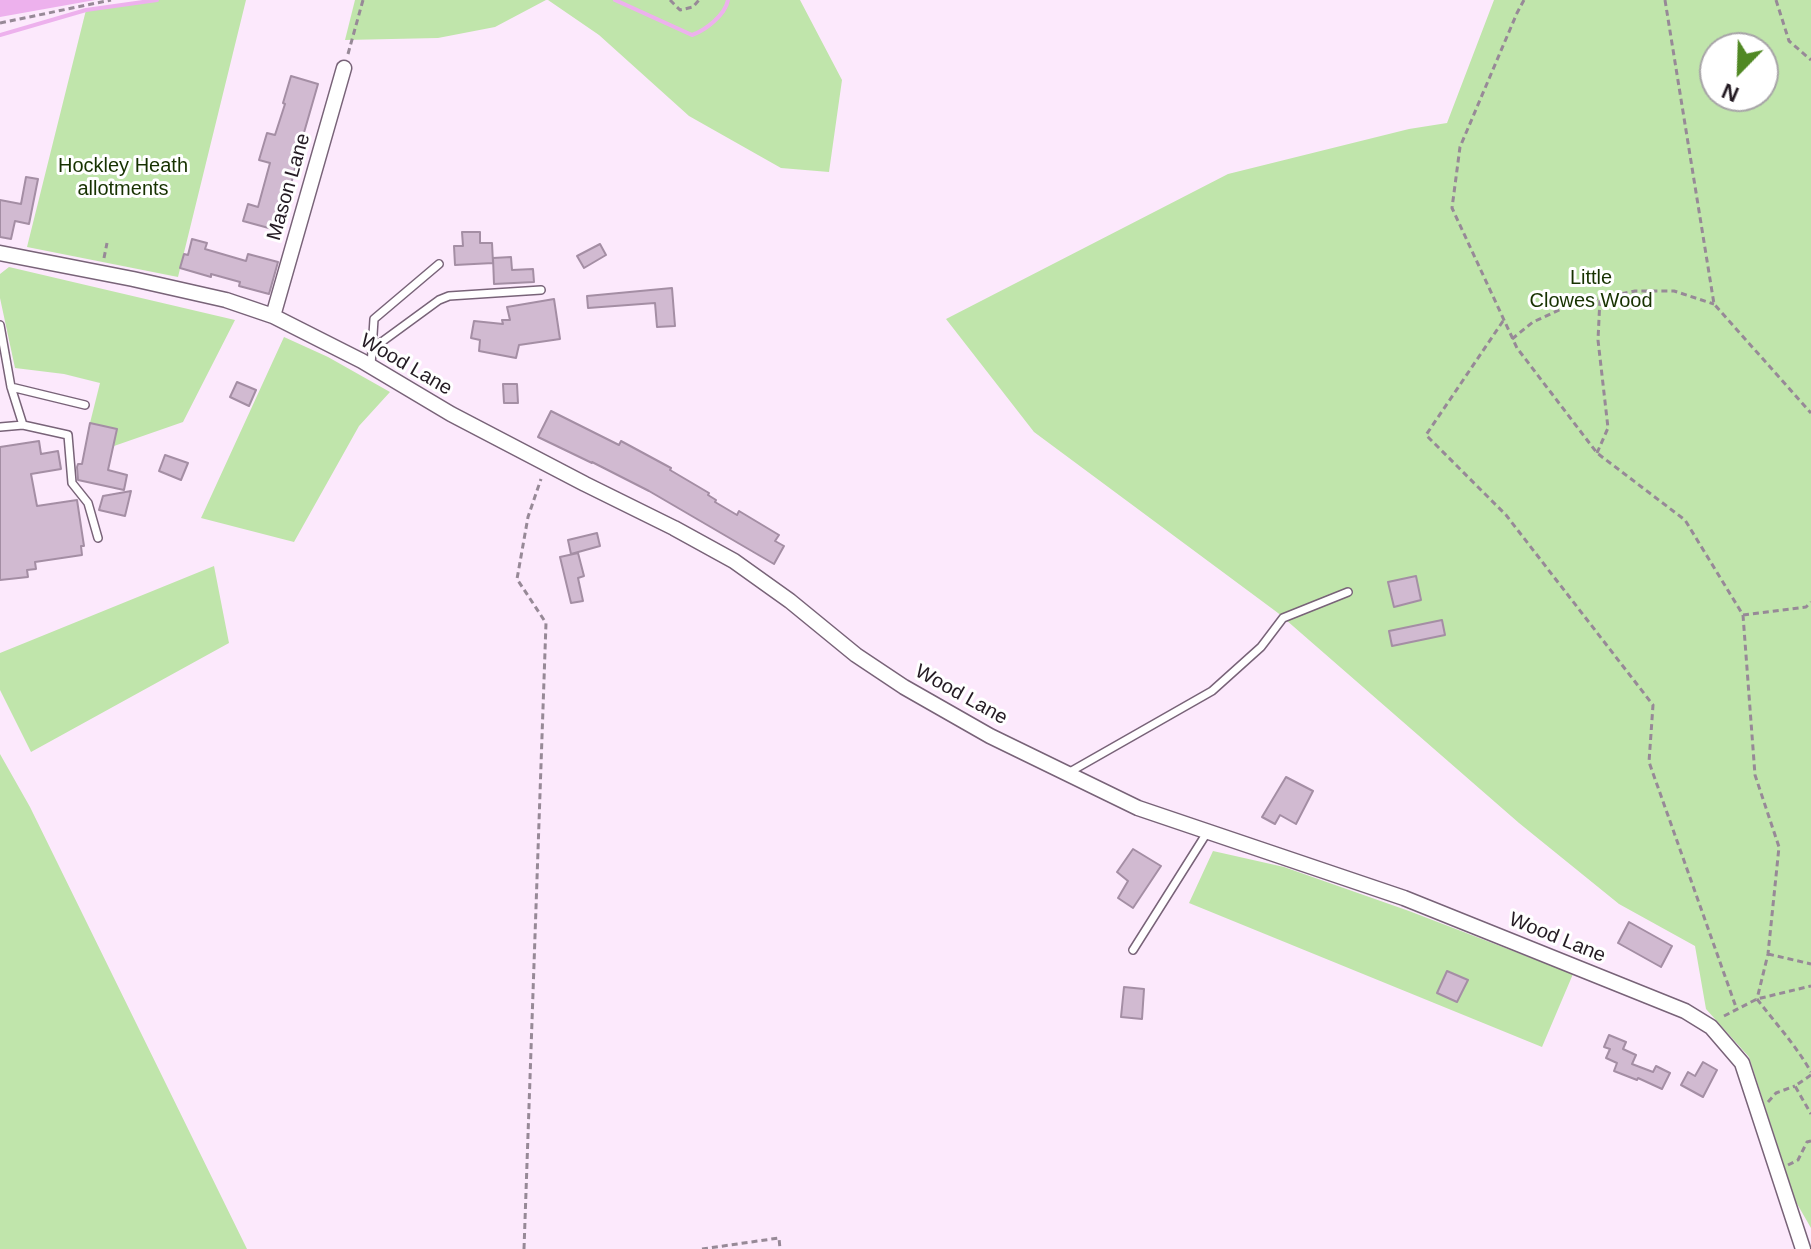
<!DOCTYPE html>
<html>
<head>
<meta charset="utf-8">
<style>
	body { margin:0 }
	#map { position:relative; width:1811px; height:1249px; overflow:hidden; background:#fce9fc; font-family:Arial,sans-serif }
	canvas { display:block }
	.north { position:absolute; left:1699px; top:32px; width:80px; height:80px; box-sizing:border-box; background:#fff; border:2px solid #a7a4a7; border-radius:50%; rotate:203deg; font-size:22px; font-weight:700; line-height:32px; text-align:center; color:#241b23 }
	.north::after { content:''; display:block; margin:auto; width:28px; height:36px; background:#508823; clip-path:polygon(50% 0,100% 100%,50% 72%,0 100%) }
</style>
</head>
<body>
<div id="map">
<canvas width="1811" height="1249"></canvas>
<div class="north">N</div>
</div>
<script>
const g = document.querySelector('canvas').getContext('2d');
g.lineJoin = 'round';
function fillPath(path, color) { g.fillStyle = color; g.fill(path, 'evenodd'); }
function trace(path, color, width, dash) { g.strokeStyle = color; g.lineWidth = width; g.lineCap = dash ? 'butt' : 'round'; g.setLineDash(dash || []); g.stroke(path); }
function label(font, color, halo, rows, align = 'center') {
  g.font = font + ' Arial,sans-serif'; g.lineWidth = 6; g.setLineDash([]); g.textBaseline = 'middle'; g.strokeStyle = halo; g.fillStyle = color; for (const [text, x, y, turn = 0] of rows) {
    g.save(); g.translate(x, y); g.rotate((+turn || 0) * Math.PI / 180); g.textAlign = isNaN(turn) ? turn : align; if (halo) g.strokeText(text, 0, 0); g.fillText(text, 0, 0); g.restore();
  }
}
const green = new Path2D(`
	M157 0H246L178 277 27 247 86 10Z
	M355 0H546L495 27 438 38 345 40Z
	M548 0H800L842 80 829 172 781 168 689 116 599 35Z
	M1494 0H1811V1228L1796 1202 1749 1057 1706 1009 1695 946 1619 904 1519 823 1278 613 1034 432 946 319 1228 174 1409 129 1447 123ZM1715 48H1763V96H1715Z
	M9 267 235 320 183 422 114 446 116 429 90 423 100 383 64 374 15 368 0 298V274Z
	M284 337 328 357 390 392 359 426 294 542 201 518Z
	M214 566 229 643 31 752 0 690V653Z
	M0 754 30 807 247 1249H0Z
	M1213 851 1284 867 1409 911 1573 974 1542 1047 1189 903Z`);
const water = new Path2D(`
	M0 0H95L0 17Z`);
const stream = new Path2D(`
	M615 0 692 35C706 30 725 15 728 0
	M0 35 86 10 157 0`);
const building = new Path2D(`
	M291 76 318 84 301 143 287 201H285L276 230 243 221 248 204 258 207 270 163 259 160 267 133 275 135 285 104 283 103Z
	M26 177 38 179 29 224 15 221 11 239 0 237V200L21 204Z
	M462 232H480V243H492L493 263 455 265 454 246H463Z
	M192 239 207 243 205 249 246 261 248 254 278 262 269 294 239 286 240 282 211 274V277L180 268 184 254 188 255Z
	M600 244 606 255 584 268 577 256Z
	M511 257 512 270 533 269 534 282 494 284 493 258Z
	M672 288 675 326 657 327 655 303 588 308 587 296Z
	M554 299 560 339 519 345 516 358 479 351 480 340 471 338 474 321 503 324 502 320H510L507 307Z
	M237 382 256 390 249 406 230 397Z
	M503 384H517L518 403H504Z
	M551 411 619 445 621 441 671 468 670 470 709 493 708 495 716 500 715 502 737 515 739 511 779 535 775 541 784 546 774 564 649 491 592 462V463L538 437Z
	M90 423 117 429 108 470 127 475 124 490 78 480 77 467 78 464H82Z
	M39 441 41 454 58 451 61 469 31 474 37 506 77 500 84 546H81L82 555 35 562 36 569 27 570 28 577 0 580V447Z
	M165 455 188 463 181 480 159 471Z
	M131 491 125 516 99 510 103 496Z
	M597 533 600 546 571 554 568 540Z
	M578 553 584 576 578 578 583 601 571 603 560 557Z
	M1416 576 1421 600 1394 607 1388 582Z
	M1442 620 1445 635 1392 646 1389 631Z
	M1286 777 1313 791 1296 824 1280 815 1275 824 1262 817Z
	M1133 849 1161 866 1133 908 1118 898 1128 881 1117 872Z
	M1629 922 1672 946 1661 967 1618 943Z
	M1447 971 1468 980 1457 1002 1437 993Z
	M1124 987 1144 989 1142 1019 1121 1017Z
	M1609 1035 1626 1042 1623 1049 1636 1055 1632 1064 1653 1072 1656 1066 1670 1073 1662 1089 1638 1078 1637 1080 1614 1071 1617 1063 1606 1058 1610 1049 1604 1047Z
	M1703 1062 1717 1070 1703 1097 1681 1085 1688 1072 1695 1076Z`);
const path = new Path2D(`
	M670 0 680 10 693 7 699 0
	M1524 0 1517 13 1460 147 1452 208 1517 348 1597 453 1685 520 1743 615 1755 775 1779 847 1768 954 1757 999
	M1665 0 1714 304 1811 413
	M1776 0 1789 41 1811 60
	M0 23 111 0
	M348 54 363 0
	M104 258 107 243
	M1503 321 1426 435 1506 515 1653 705 1649 762 1737 1010
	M1512 339 1533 322 1568 306 1600 298
	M1597 453 1608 428 1598 340 1600 298 1635 291H1674L1714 304
	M1743 615 1806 607 1811 602
	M1768 954 1811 964
	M1757 999C1776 1024 1795 1044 1811 1072
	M1724 1016 1757 999 1811 986
	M1811 1075 1795 1086 1811 1114
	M1768 1102 1776 1093 1795 1086
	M1788 1165 1798 1160 1807 1142 1811 1141
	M524 1249 546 623 517 579 528 517 541 479
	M702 1249 779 1238 780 1249`);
const lane = new Path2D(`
	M0 325 11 387 23 425
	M372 349 439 300 449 296 541 290
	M371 366 374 319 439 264
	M11 387 85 405
	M0 427 23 425 68 435 72 483 88 503 98 538
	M1068 773 1212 691 1261 647 1283 618 1348 592
	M1133 950 1208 831`);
const street = new Path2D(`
	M0 253 133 279 226 300 273 316 362 361 451 414 585 484 674 528 734 561 790 601 856 655 904 687 990 736 1138 808 1404 898 1685 1011 1711 1027 1742 1063 1803 1249
	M273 316 344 68`);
const parkNames = [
	["Hockley Heath",123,166],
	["allotments",123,189],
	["Little",1591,278],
	["Clowes Wood",1591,301]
];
const streetNames = [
	["Mason Lane",289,187,-74],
	["Wood Lane",406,365,30],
	["Wood Lane",961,695,29],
	["Wood Lane",1557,938,22]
];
fillPath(green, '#c0e5ab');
fillPath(water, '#edb1ed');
trace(stream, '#edb1ed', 4);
fillPath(building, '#d1bad1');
trace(building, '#a48ea4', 2);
trace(lane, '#786378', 10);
trace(street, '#786378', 17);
trace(path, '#978997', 3, [6, 4]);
trace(lane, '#fff', 7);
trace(street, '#fff', 14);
label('20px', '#173201', '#fff', parkNames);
label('20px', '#241b23', '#fff', streetNames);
</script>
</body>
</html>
